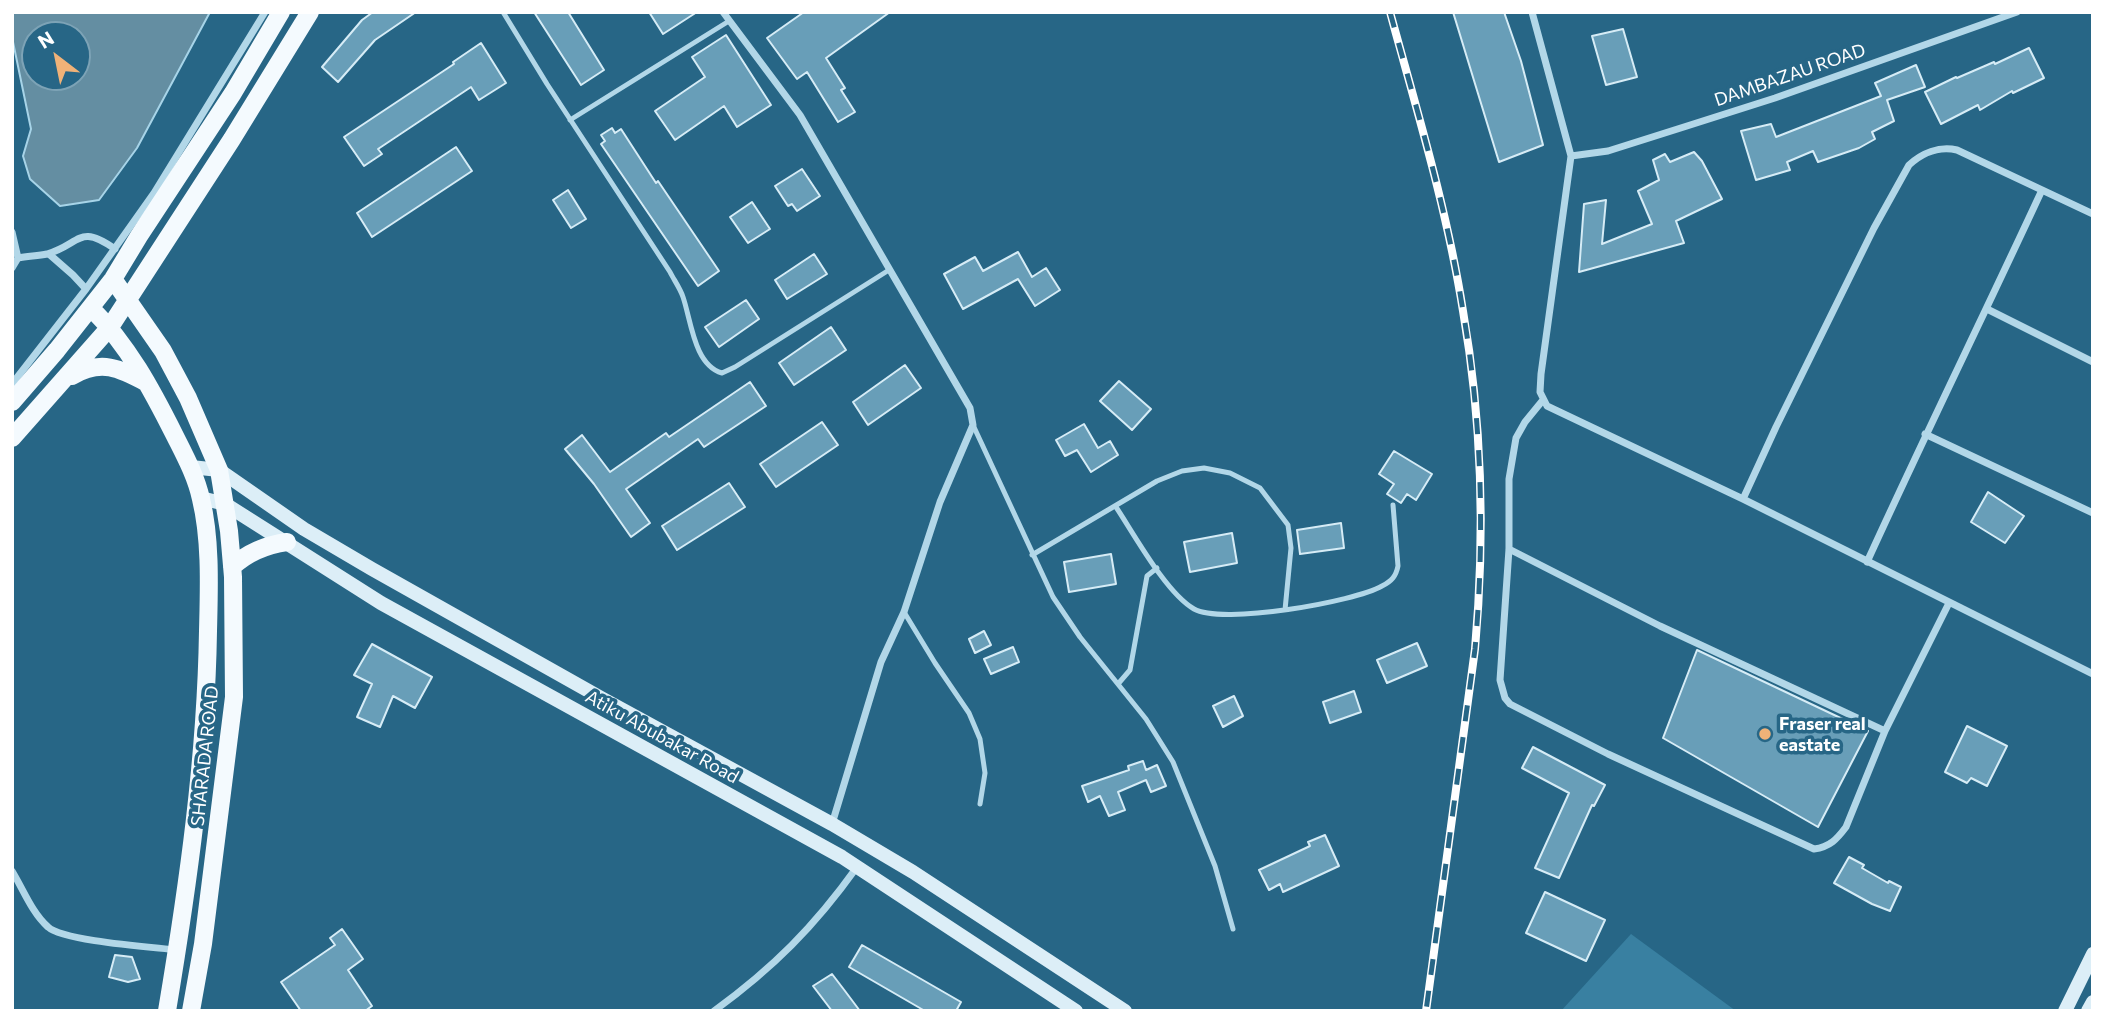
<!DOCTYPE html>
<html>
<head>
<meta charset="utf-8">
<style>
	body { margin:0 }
	#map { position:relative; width:2105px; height:1023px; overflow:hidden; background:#276686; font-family:Commissioner,sans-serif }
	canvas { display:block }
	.frame { position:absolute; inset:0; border:14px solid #fff; pointer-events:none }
	.north { position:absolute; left:21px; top:21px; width:70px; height:70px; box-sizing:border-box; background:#276686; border:2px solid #7da3b6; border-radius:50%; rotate:328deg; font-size:19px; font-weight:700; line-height:28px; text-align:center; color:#fff }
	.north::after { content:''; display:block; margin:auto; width:24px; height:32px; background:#f0b278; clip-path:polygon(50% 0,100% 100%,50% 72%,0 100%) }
</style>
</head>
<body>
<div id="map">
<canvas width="2105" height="1023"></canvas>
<div class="frame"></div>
<div class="north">N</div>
</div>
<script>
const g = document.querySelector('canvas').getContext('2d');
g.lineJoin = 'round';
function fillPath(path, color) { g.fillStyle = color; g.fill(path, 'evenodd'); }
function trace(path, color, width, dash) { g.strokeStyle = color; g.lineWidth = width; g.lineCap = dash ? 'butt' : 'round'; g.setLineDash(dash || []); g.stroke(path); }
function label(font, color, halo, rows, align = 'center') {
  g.font = font + ' Commissioner,sans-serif'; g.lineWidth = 7; g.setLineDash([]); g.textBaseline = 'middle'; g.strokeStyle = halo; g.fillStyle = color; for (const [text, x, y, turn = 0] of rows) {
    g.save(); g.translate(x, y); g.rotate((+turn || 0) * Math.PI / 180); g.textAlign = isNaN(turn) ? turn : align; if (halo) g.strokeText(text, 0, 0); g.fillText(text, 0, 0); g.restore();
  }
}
const green = new Path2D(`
	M1631 934 1736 1011H1561Z`);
const water = new Path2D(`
	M12 12H210L137 148 99 200 60 206 30 179 23 156 31 129 13 42ZM35 35H77V77H35Z`);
const building = new Path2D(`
	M373 12H416L375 40 338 82 322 67 362 20Z
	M534 12H568L604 70 581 85Z
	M649 12H697L663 34Z
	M804 12H890L826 58 845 88 841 90 855 112 838 122 807 72 797 79 767 38Z
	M1453 12H1504L1521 61 1543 145 1499 162Z
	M1623 29 1637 77 1606 85 1592 36Z
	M726 35 771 105 737 127 724 106 675 140 655 111 705 77 692 57Z
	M481 43 506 83 479 100 471 87 378 149 382 154 364 166 344 137 454 64 453 62Z
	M2029 48 2044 78 2013 93 2012 91 1980 110 1978 105 1941 124 1925 92 1956 77 1957 78 1994 62 1995 64Z
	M1916 65 1925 87 1887 100 1894 121 1872 132 1875 139 1859 148 1818 162 1813 151 1787 162 1790 170 1756 180 1741 131 1771 124 1776 137 1881 96 1875 83Z
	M612 128 615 133 621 129 656 183 658 181 719 271 698 286 601 144 605 141 601 135Z
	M456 147 472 171 372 237 357 213Z
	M1694 152 1702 161 1722 199 1676 221 1684 243 1579 272 1584 204 1606 200 1602 244 1652 224 1638 191 1659 180 1653 160 1665 154 1670 162Z
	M802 169 820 196 797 211 792 204 788 206 775 186Z
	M568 190 586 219 571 228 553 200Z
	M752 202 770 229 748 243 730 217Z
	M1018 252 1032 277 1046 268 1060 290 1035 306 1018 279 963 309 944 274 975 257 983 271Z
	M814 254 827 274 787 299 775 280Z
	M746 300 759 319 719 347 705 327Z
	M831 327 846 350 794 385 779 363Z
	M905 365 921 388 868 425 853 402Z
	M1119 381 1151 409 1132 430 1100 401Z
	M750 382 766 406 704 447 698 439 626 489 650 523 631 537 594 484 565 449 582 435 610 472 666 433 669 437Z
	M822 422 838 445 776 487 760 464Z
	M1084 424 1098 448 1110 441 1118 455 1091 472 1077 450 1065 456 1056 440Z
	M1394 451 1432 474 1416 500 1407 494 1401 503 1387 494 1394 484 1379 474Z
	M729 483 745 507 677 550 662 526Z
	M1988 492 2024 516 2005 543 1971 522Z
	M1341 523 1344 548 1300 554 1297 530Z
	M1232 533 1237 563 1190 572 1184 542Z
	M1111 554 1116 584 1069 592 1064 562Z
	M984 631 991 645 975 653 969 639Z
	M1417 643 1427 666 1387 683 1377 660Z
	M372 644 432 677 415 708 393 696 380 727 357 717 372 684 354 675Z
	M1013 647 1019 662 991 674 984 659Z
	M1697 650 1868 731 1818 827 1663 738Z
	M1354 691 1361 712 1330 723 1323 702Z
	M1234 696 1243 716 1223 727 1213 706Z
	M1967 726 2007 746 1987 786 1971 778 1967 783 1945 772Z
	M1533 747 1605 785 1594 806 1592 805 1559 878 1535 868 1569 793 1522 768Z
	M1143 761 1146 770 1157 765 1166 786 1151 792 1146 780 1118 792 1125 810 1109 816 1100 796 1088 802 1082 786 1129 770 1128 766Z
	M1325 835 1339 866 1283 892 1280 884 1269 890 1259 870 1310 846 1308 842Z
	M1849 857 1864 865 1862 868 1888 883 1889 881 1901 887 1890 911 1872 904 1834 883Z
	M1545 892 1605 920 1586 961 1526 933Z
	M342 929 363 959 348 970 372 1006 365 1011H301L281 982 335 945 330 938Z
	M862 945 961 1002 956 1011H925L849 967Z
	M115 955 132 957 140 979 128 982 109 977Z
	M832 974 845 991 860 1011H832L813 986Z`);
const lane = new Path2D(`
	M503 12 547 84 670 272C674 280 680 288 683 297 691 320 694 365 722 373L735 367 889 270
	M570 120 729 21
	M973 425 1053 597 1080 637 1146 719 1173 762 1215 866 1233 929
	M1116 507C1134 534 1166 593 1194 609 1222 625 1354 602 1382 586 1392 581 1396 576 1398 566L1393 505
	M1032 555 1157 481 1182 471 1204 468 1230 473 1260 488 1288 525 1291 548 1285 610
	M904 612 935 663 969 713 980 739 985 773 980 804
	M1118 684 1130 670 1147 576 1157 568`);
const street = new Path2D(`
	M723 12 800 115 970 408 973 425 940 502 904 612 881 662 832 824
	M1532 12 1571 156 1541 374 1540 392 1547 406 1743 499 2093 674
	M1571 156 1608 151 1687 126 1775 98 2017 12
	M12 232 18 258 12 268
	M49 254 73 275 86 289
	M18 258C28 256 38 256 47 254 81 244 78 223 115 249
	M1987 309 2093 362
	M12 384 86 289 154 193 265 12
	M1543 400 1525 422 1516 438 1509 479V549L1500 680 1505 698 1510 704 1608 754 1814 849C1830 847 1837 839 1846 827L1885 731 1949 603
	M1925 434 2093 513
	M1743 499 1776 427 1874 228 1909 165C1922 153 1939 146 1957 150L2093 214
	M1509 549 1660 626 1885 731
	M1867 562C1924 437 1984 315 2042 190
	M12 871C23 889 32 913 48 927 63 941 152 947 177 950
	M714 1011C773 968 814 927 857 867`);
const secondary = new Path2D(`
	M191 467 219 470 304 529 372 569 603 699 832 824 913 872 1125 1011
	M201 498 225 504 381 603 842 857 1076 1011
	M2065 1011 2093 954
	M2088 1011 2093 1002`);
const primary = new Path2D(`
	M113 279 163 351 188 398 219 470 229 531 233 577 234 697 203 944 191 1011
	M91 308C128 345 152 390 175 436 185 456 196 476 201 499 211 540 209 589 208 631 206 759 188 885 167 1011
	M72 376C101 359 119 368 147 383
	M12 402 57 350 113 279 139 236 233 93 281 12
	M12 438 110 327 232 139 310 12
	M232 567C248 552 266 545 287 542`);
const rail = new Path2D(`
	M1390 12C1417 111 1447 209 1463 311 1482 421 1485 537 1475 649L1426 1011`);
const markers = [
	[1765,734,7,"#f0b278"]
];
const streetNames = [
	["DAMBAZAU ROAD",1790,75,-19],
	["Atiku Abubakar Road",662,737,29],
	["SHARADA ROAD",205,756,-84]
];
const poiNames = [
	["Fraser real",1779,724],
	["eastate",1779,745]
];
fillPath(green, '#3980a1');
fillPath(water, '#648ea2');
trace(water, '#a7d4e8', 2);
fillPath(building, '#689eb8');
trace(building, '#d6ecf6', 2);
trace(lane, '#b2d7e8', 5);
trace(street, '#b2d7e8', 7);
trace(secondary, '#dceef7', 14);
trace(primary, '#f4fafe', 18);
trace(rail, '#fff', 8);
trace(rail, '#276686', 5, [16]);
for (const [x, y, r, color] of markers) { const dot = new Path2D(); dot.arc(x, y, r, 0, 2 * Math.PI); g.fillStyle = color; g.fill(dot); trace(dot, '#276686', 2.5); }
label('18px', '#fff', '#276686', streetNames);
label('bold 18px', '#fff', '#276686', poiNames, 'left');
</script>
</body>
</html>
